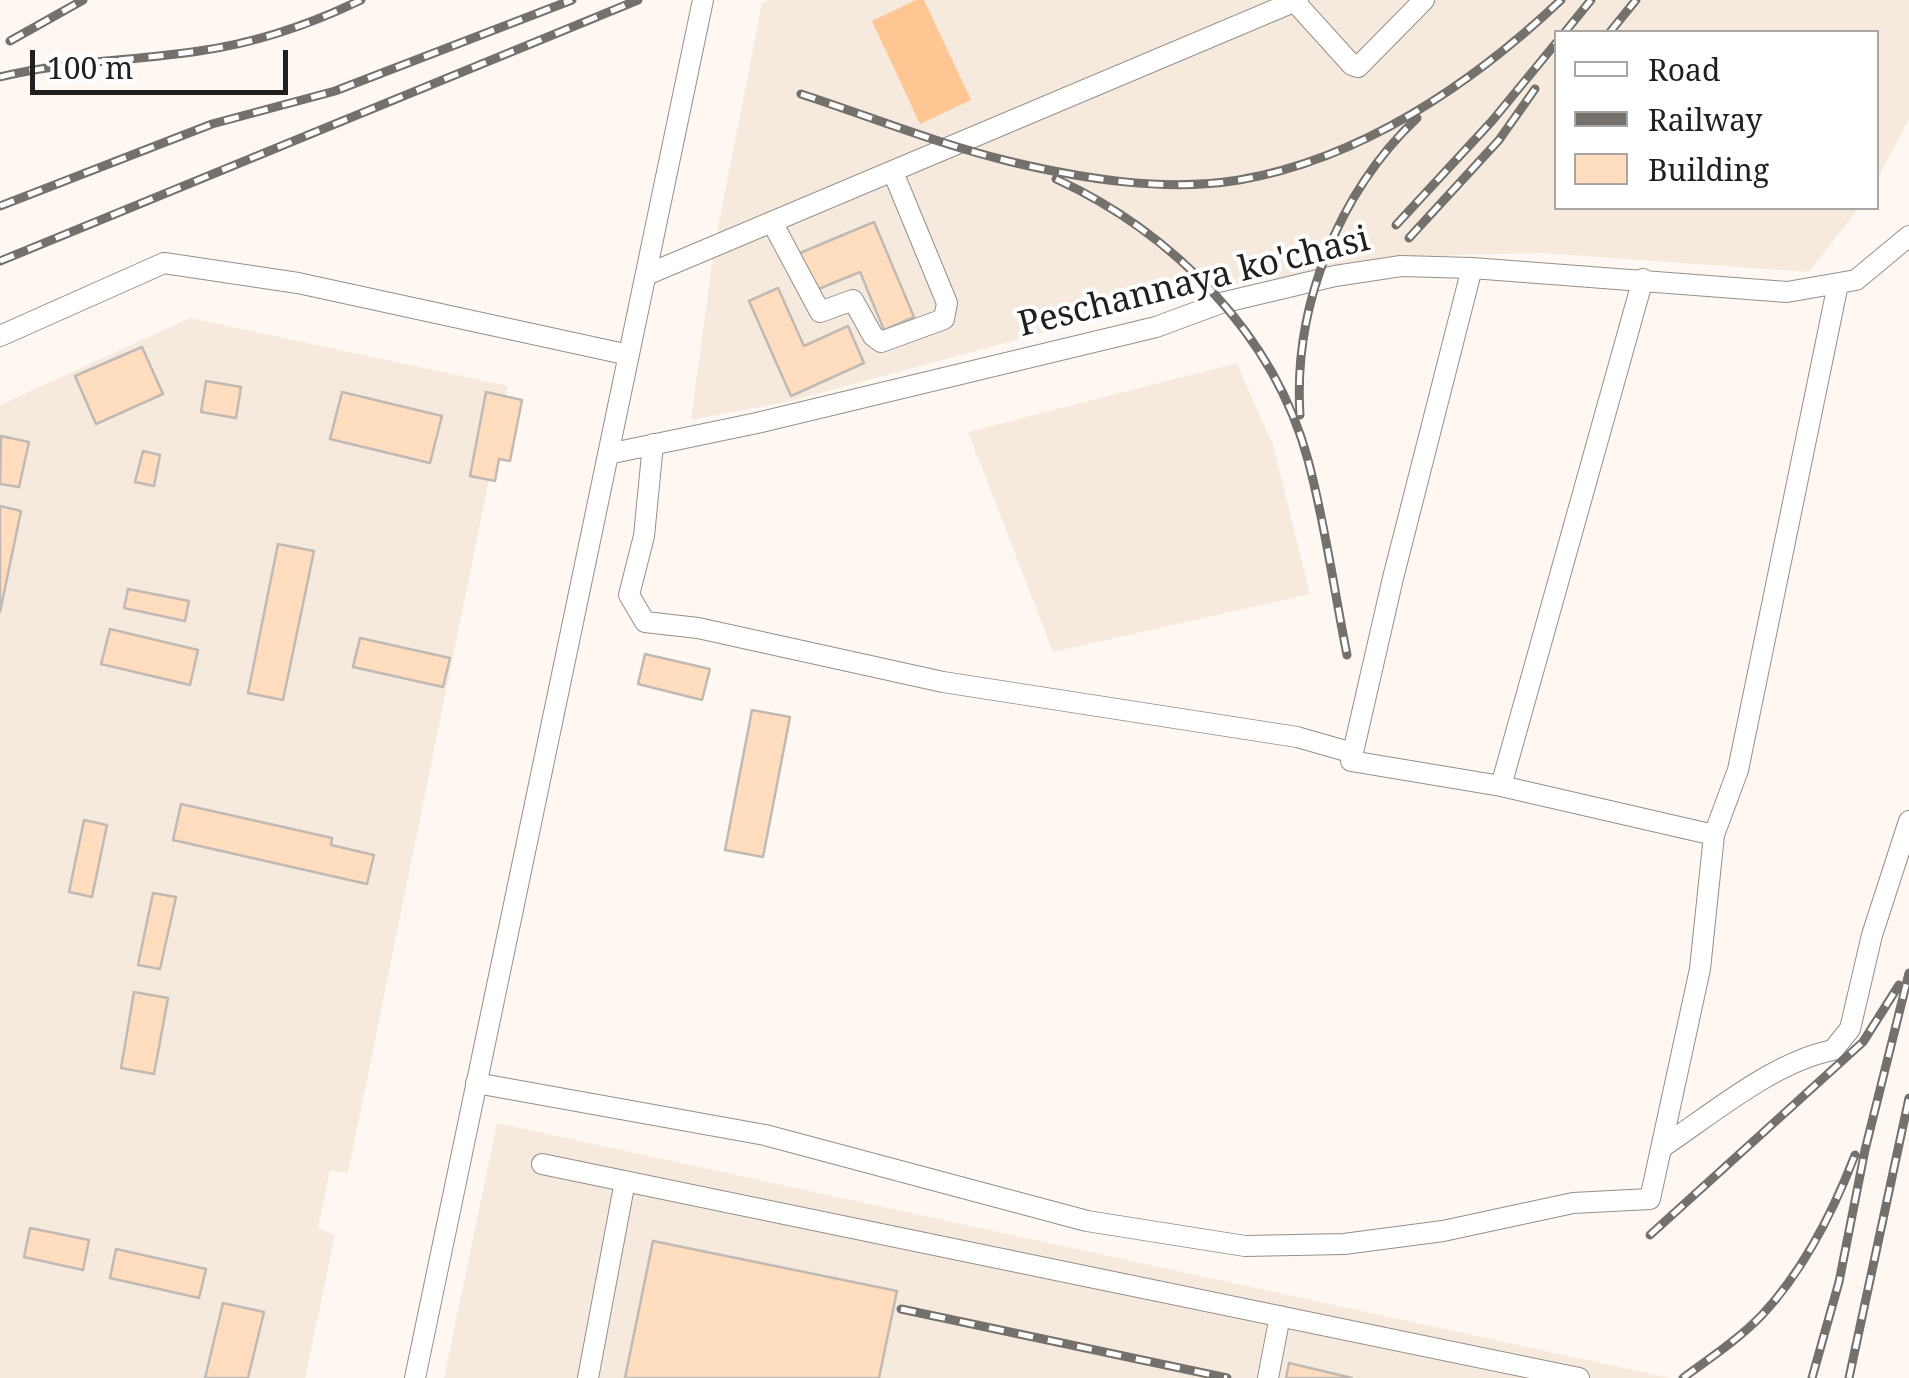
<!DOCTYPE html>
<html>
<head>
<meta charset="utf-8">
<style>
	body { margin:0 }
	#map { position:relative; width:1909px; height:1378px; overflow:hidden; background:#fff8f2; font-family:"Noto Serif",serif }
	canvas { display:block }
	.legend { position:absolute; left:1554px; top:30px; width:325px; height:180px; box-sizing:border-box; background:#fff; border:2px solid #a7a6a5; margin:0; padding:12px 18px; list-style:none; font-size:30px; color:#22201e }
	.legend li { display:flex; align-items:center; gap:20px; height:50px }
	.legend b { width:50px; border:2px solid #a7a6a5 }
	.scale { position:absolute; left:30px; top:50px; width:258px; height:45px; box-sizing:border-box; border:5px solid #22201e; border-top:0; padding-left:12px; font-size:30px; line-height:35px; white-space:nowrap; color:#22201e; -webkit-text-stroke:8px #fff; paint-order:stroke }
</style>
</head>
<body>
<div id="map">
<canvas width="1909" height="1378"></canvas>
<ul class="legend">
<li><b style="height:12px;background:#fff"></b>Road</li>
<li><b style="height:12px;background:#74706c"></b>Railway</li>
<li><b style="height:28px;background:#ffddbe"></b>Building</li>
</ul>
<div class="scale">100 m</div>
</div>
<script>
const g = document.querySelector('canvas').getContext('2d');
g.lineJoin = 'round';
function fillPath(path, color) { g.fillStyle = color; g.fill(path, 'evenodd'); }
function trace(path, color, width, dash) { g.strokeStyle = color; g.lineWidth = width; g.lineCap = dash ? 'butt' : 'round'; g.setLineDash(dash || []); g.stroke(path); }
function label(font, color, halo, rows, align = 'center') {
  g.font = font + ' "Noto Serif",serif'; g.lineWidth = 8; g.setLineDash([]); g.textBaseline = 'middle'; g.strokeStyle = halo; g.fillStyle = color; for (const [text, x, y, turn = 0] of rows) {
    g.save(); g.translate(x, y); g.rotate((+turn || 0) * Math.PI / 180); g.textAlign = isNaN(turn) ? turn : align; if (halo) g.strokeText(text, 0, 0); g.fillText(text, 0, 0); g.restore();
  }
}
const built = new Path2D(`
	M769 0H1909V119L1877 180 1876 32H1556V208H1859L1809 272 1541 253 1453 255 1216 286 791 401 691 420 714 248 762 3Z
	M190 318 508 386 348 1173 330 1170 318 1228 335 1235 305 1378H0V405Z
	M1237 363 1274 448 1310 594 1053 652 968 432Z
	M497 1123 1670 1378H444Z`);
const green = new Path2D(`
	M916 0H924L971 100 920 124 872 21Z`);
const building = new Path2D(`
	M874 222 914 317 884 330 860 272 816 290 800 253Z
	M778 288 804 346 848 326 864 363 791 396 749 301Z
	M142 347 163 394 96 424 75 376Z
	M206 381 241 387 236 418 201 412Z
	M342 392 442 416 430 463 330 439Z
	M486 392 522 400 510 461 499 459 495 481 470 476Z
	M1 436 29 442 19 487 0 484Z
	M143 451 160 455 154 486 135 482Z
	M0 506 21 511 0 612Z
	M278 544 314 551 283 700 248 693Z
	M128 589 189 601 185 621 124 608Z
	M110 629 198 650 190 685 101 664Z
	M360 638 450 658 443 687 353 667Z
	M645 654 710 669 702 700 638 684Z
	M752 710 790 717 763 857 725 850Z
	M181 804 332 838 331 845 374 855 367 884 173 840Z
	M84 820 107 825 92 897 69 892Z
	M153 893 176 897 160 969 138 965Z
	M134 992 168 998 154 1074 121 1068Z
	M30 1228 89 1240 83 1270 24 1257Z
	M653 1241 897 1291 879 1378H625Z
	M116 1249 206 1269 199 1298 110 1278Z
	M223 1303 264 1312 248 1378H205Z
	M1289 1363 1352 1378H1286Z`);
const minor = new Path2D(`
	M1295 2 1352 65 1358 67 1424 0
	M773 224 820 312 853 300 873 336 881 342 944 319 947 303 893 172
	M1472 268 1393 578 1351 761 1501 786 1714 835
	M646 275 1298 0
	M0 336 164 263 298 283 629 355
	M653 444 644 536 629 595 645 622 698 628 943 682 1297 737 1353 753
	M608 454 757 423 1156 327 1221 303 1335 276 1401 266 1472 268 1787 292 1856 280 1909 236
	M1501 786 1643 279
	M476 1083 765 1135 1087 1221 1245 1246 1344 1244 1443 1231 1573 1203 1650 1199 1700 969 1714 835 1738 770 1838 284
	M1661 1148C1712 1114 1773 1062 1833 1050L1850 1029 1872 935 1909 821
	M542 1164 1579 1378
	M415 1378 703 0
	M588 1378 625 1181
	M1268 1378 1280 1316`);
const rail = new Path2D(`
	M1565 32 1591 0
	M1610 32 1636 0
	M10 41 83 0
	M0 77C65 61 133 61 199 51 256 43 309 25 361 0
	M801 94C871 117 941 145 1012 162 1084 179 1165 192 1239 180 1361 159 1472 84 1561 0
	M1056 179C1172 232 1274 334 1308 460 1325 523 1334 590 1347 655
	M0 206 212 124 335 91 572 0
	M1396 225 1492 121 1556 43
	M1409 238 1499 140 1535 89
	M0 261 638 0
	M1300 415C1293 307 1338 193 1417 118
	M1650 1235 1863 1042 1899 985
	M901 1309 1227 1378
	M1683 1378C1710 1358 1739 1339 1762 1315 1804 1270 1833 1212 1855 1155
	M1812 1378 1839 1282 1865 1150 1909 973
	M1849 1378 1909 1098`);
const streetNames = [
	["Peschannaya ko'chasi",1194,283,-14]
];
fillPath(built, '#f6eade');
fillPath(green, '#fdc692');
fillPath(building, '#ffddbe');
trace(building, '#c0b9b4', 2.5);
trace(minor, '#958f8a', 22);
trace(minor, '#fff', 20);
trace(rail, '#74706c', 9);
trace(rail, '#fff', 5, [15]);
label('35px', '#22201e', '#fff', streetNames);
</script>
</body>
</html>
